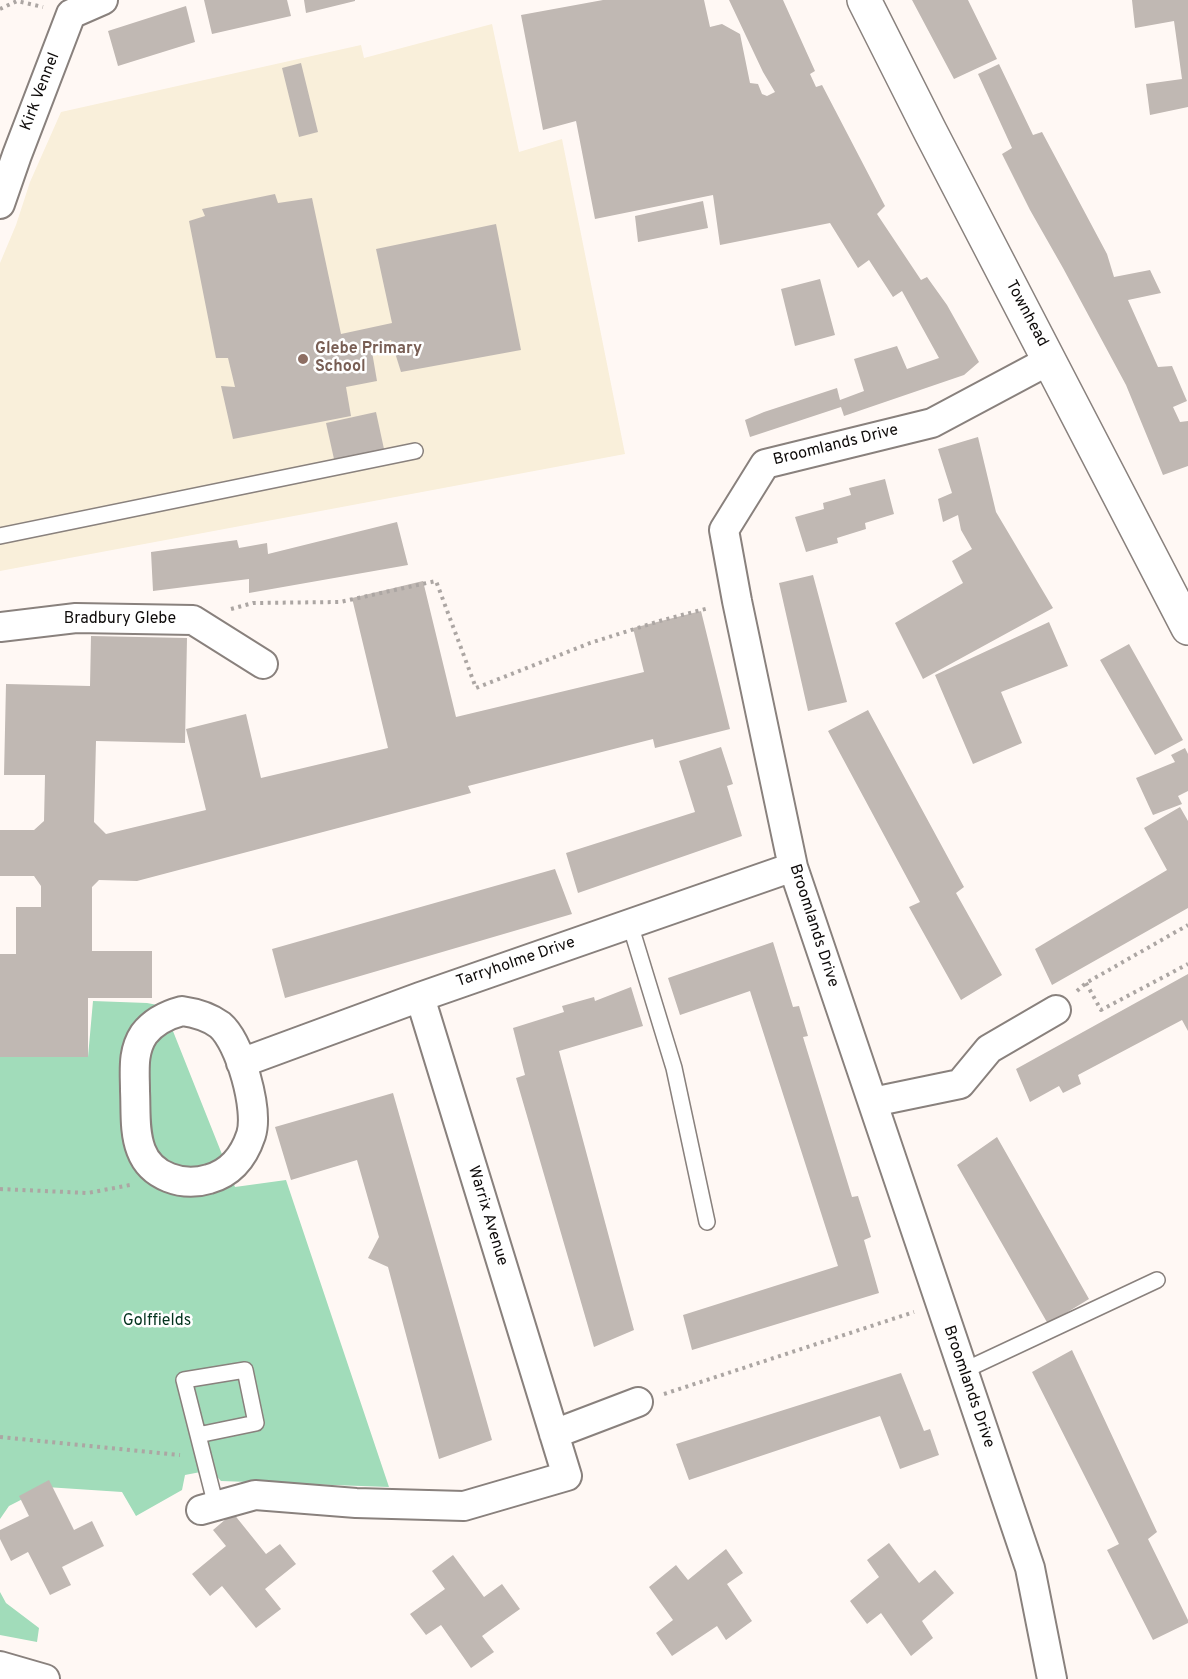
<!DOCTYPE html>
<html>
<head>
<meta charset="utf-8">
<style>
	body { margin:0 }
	canvas { display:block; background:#fff8f4 }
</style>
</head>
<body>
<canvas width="1188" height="1679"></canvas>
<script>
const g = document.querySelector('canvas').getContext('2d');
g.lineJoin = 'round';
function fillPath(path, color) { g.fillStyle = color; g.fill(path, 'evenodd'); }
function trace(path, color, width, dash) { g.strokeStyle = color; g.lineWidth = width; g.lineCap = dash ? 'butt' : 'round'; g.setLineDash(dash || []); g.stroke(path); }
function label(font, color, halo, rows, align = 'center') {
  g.font = font + ' Overpass,sans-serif'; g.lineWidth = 5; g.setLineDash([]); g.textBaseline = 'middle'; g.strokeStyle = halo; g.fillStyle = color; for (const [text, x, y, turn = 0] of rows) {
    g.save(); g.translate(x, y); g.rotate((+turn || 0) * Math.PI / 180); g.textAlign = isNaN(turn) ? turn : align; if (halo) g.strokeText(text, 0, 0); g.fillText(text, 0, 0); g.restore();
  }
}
const education = new Path2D(`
	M492 24 519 152 562 139 625 454 0 571V263L16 225 30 182 61 112 361 45 364 58Z`);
const green = new Path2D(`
	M93 1001 147 1003 163 1006 235 1187 286 1180 389 1487 221 1481 211 1470 185 1475 182 1490 136 1516 122 1492 46 1487 9 1506 0 1519V1057H88Z
	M0 1592 6 1603 39 1628 37 1642 0 1635Z`);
const building = new Path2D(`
	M204 0H287L291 16 212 34Z
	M304 0H355V1L306 13Z
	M603 0H704L710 27 722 24 740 34 750 83 758 84 762 94 767 96 775 92 763 72 729 0H783L815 71 810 74 816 87 822 85 885 206 877 214 921 280 927 277 947 305 979 362 964 375 844 416 841 407 750 437 745 420 764 412 837 388 840 400 864 391 854 359 897 346 907 369 939 358 902 291 893 297 869 260 858 268 830 223 720 245 713 195 595 219 576 121 543 130 521 15Z
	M912 0H968L997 59 954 79Z
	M1132 0H1188V107L1150 115 1146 84 1182 79 1174 21 1135 28Z
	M186 6 195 42 118 66 108 31Z
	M301 63 318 132 299 137 282 68Z
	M999 64 1033 135 1042 132 1107 254 1114 277 1150 270 1161 293 1128 300 1158 367 1172 366 1187 401 1173 407 1180 422 1188 421V466L1163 475 1126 385 1063 268 1030 210 1002 154 1012 148 978 74Z
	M275 194 278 203 312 198 341 334 392 323 376 249 496 224 521 350 401 372 391 340 371 346 377 381 346 387 351 416 233 439 221 386 235 387 228 358H216L189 221 205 216 202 209Z
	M703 201 708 228 638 242 635 216Z
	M820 279 835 335 795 346 781 289Z
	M376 412 384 449 334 459 326 423Z
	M978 437 996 512 1053 608 923 679 895 623 963 583 952 561 972 549 961 530 958 515 943 522 938 499 952 493 938 449Z
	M885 479 894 514 865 523 866 529 837 538 838 543 806 552 795 517 824 509 823 503 851 495 849 488Z
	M397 522 408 565 249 593V579L153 591 151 552 237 540 239 548 267 543 268 554Z
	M813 575 847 702 808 711 779 583Z
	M423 581 456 717 644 672 633 628 701 611 730 729 655 748 653 739 468 786 471 793 137 881 99 880 92 887V951H152V998H88V1057H0V954H16V907H41V886L34 876H0V830H34L44 821 45 775H4L6 684 90 686 91 636 187 638 185 743 96 741 94 822 106 834 206 810 186 729 246 714 261 778 388 748 352 598Z
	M1049 622 1068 666 1001 692 1022 743 973 764 935 675Z
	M1129 644 1183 740 1155 755 1100 660Z
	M868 710 964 887 956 893 1002 975 961 1000 909 907 920 902 828 731Z
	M721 747 733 784 727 786 742 836 578 893 566 853 695 812 679 761Z
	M1185 748 1188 754V791L1178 796 1182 804 1153 815 1136 778 1175 762 1171 755Z
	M1180 807 1188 821V908L1052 985 1035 949 1167 870 1144 828Z
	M555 869 572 914 285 998 272 949Z
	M773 942 793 1007 799 1006 808 1036 803 1037 852 1197 858 1196 871 1237 864 1240 879 1293 692 1350 683 1315 838 1266 750 991 680 1015 668 978Z
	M1188 974V1031L1182 1020 1078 1075 1081 1084 1063 1093 1059 1086 1030 1102 1016 1069Z
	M631 987 643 1026 559 1051 634 1330 594 1347 516 1078 525 1075 513 1028 564 1012 562 1006 594 997 595 1001Z
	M393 1093 492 1440 439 1459 388 1267 368 1258 379 1237 357 1160 291 1180 275 1127Z
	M997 1137 1089 1299 1048 1324 957 1165Z
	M1072 1350 1157 1532 1148 1539 1188 1620V1623L1153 1640 1107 1550 1119 1544 1032 1372Z
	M901 1373 924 1431 930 1429 939 1455 900 1469 880 1416 689 1480 676 1444Z
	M49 1480 74 1530 92 1521 104 1546 62 1567 71 1585 50 1595 28 1552 11 1561 0 1539V1530L29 1516 19 1496Z
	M233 1513 266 1554 280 1544 296 1564 265 1589 281 1609 256 1628 222 1586 210 1596 192 1574 226 1546 213 1530Z
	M889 1543 919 1583 935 1570 954 1593 922 1621 933 1638 911 1656 881 1613 867 1624 850 1601 879 1577 867 1560Z
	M726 1549 743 1573 727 1584 752 1621 726 1640 717 1626 672 1656 656 1633 673 1620 649 1587 676 1565 688 1580Z
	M453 1555 484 1597 502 1584 520 1609 482 1636 494 1652 471 1668 441 1625 426 1635 410 1614 445 1589 432 1571Z`);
const path = new Path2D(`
	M0 9 17 1 43 7
	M231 609 253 603 340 602 436 581 476 688 590 643 663 620 709 608
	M1086 983 1101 1010 1188 964
	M1077 991 1086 983 1188 925
	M0 1189 88 1193 130 1185
	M664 1394 914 1312
	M0 1437 180 1455`);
const lane = new Path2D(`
	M0 536 415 451
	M630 924 674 1068 707 1222
	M963 1371 1157 1280
	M198 1435 256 1423 245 1370 184 1380 216 1506`);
const street = new Path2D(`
	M0 204 17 155 71 14 103 0
	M1050 360 932 423 765 464 724 530 737 601 793 867 1030 1568 1052 1679
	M0 627 76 618 193 620 263 664
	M182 1011C196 1013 208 1016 220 1025 240 1042 259 1110 251 1135 244 1156 231 1173 209 1179 183 1187 151 1177 141 1150 134 1132 136 1110 135 1091 135 1071 132 1052 144 1034 154 1021 167 1015 182 1011Z
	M241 1063 420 997 793 867
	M873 1102 960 1084 989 1049 1056 1010
	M554 1434 638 1402
	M201 1510 255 1495 356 1503 464 1506 567 1476 420 997
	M0 1666 45 1679`);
const secondary = new Path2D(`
	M864 0 930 131 1188 628`);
const markers = [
	[303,359,6,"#8d6e63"]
];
const streetNames = [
	["Kirk Vennel",41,92,-69],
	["Townhead",1026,314,62],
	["Broomlands Drive",836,446,-14],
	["Bradbury Glebe",120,620],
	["Broomlands Drive",813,926,72],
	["Tarryholme Drive",516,963,-19],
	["Warrix Avenue",487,1216,73],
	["Broomlands Drive",968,1387,71]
];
const educationNames = [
	["Glebe Primary",315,350],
	["School",315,368]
];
const parkNames = [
	["Golffields",157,1322]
];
fillPath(education, '#f9efda');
fillPath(green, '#a1dcba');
fillPath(building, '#c0b8b3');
trace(lane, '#89817d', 18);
trace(street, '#89817d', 32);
trace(secondary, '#89817d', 36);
trace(path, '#aca6a3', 4, [3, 4.5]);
trace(lane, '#fff', 15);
trace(street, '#fff', 28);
trace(secondary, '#fff', 33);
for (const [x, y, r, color] of markers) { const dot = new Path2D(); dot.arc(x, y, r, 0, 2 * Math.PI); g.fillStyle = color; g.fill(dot); trace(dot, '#fff', 2); }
label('16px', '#0e0b0a', '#fff', streetNames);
label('bold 16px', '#785e54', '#fff', educationNames, 'left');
label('16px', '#03331e', '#fff', parkNames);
</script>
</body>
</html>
